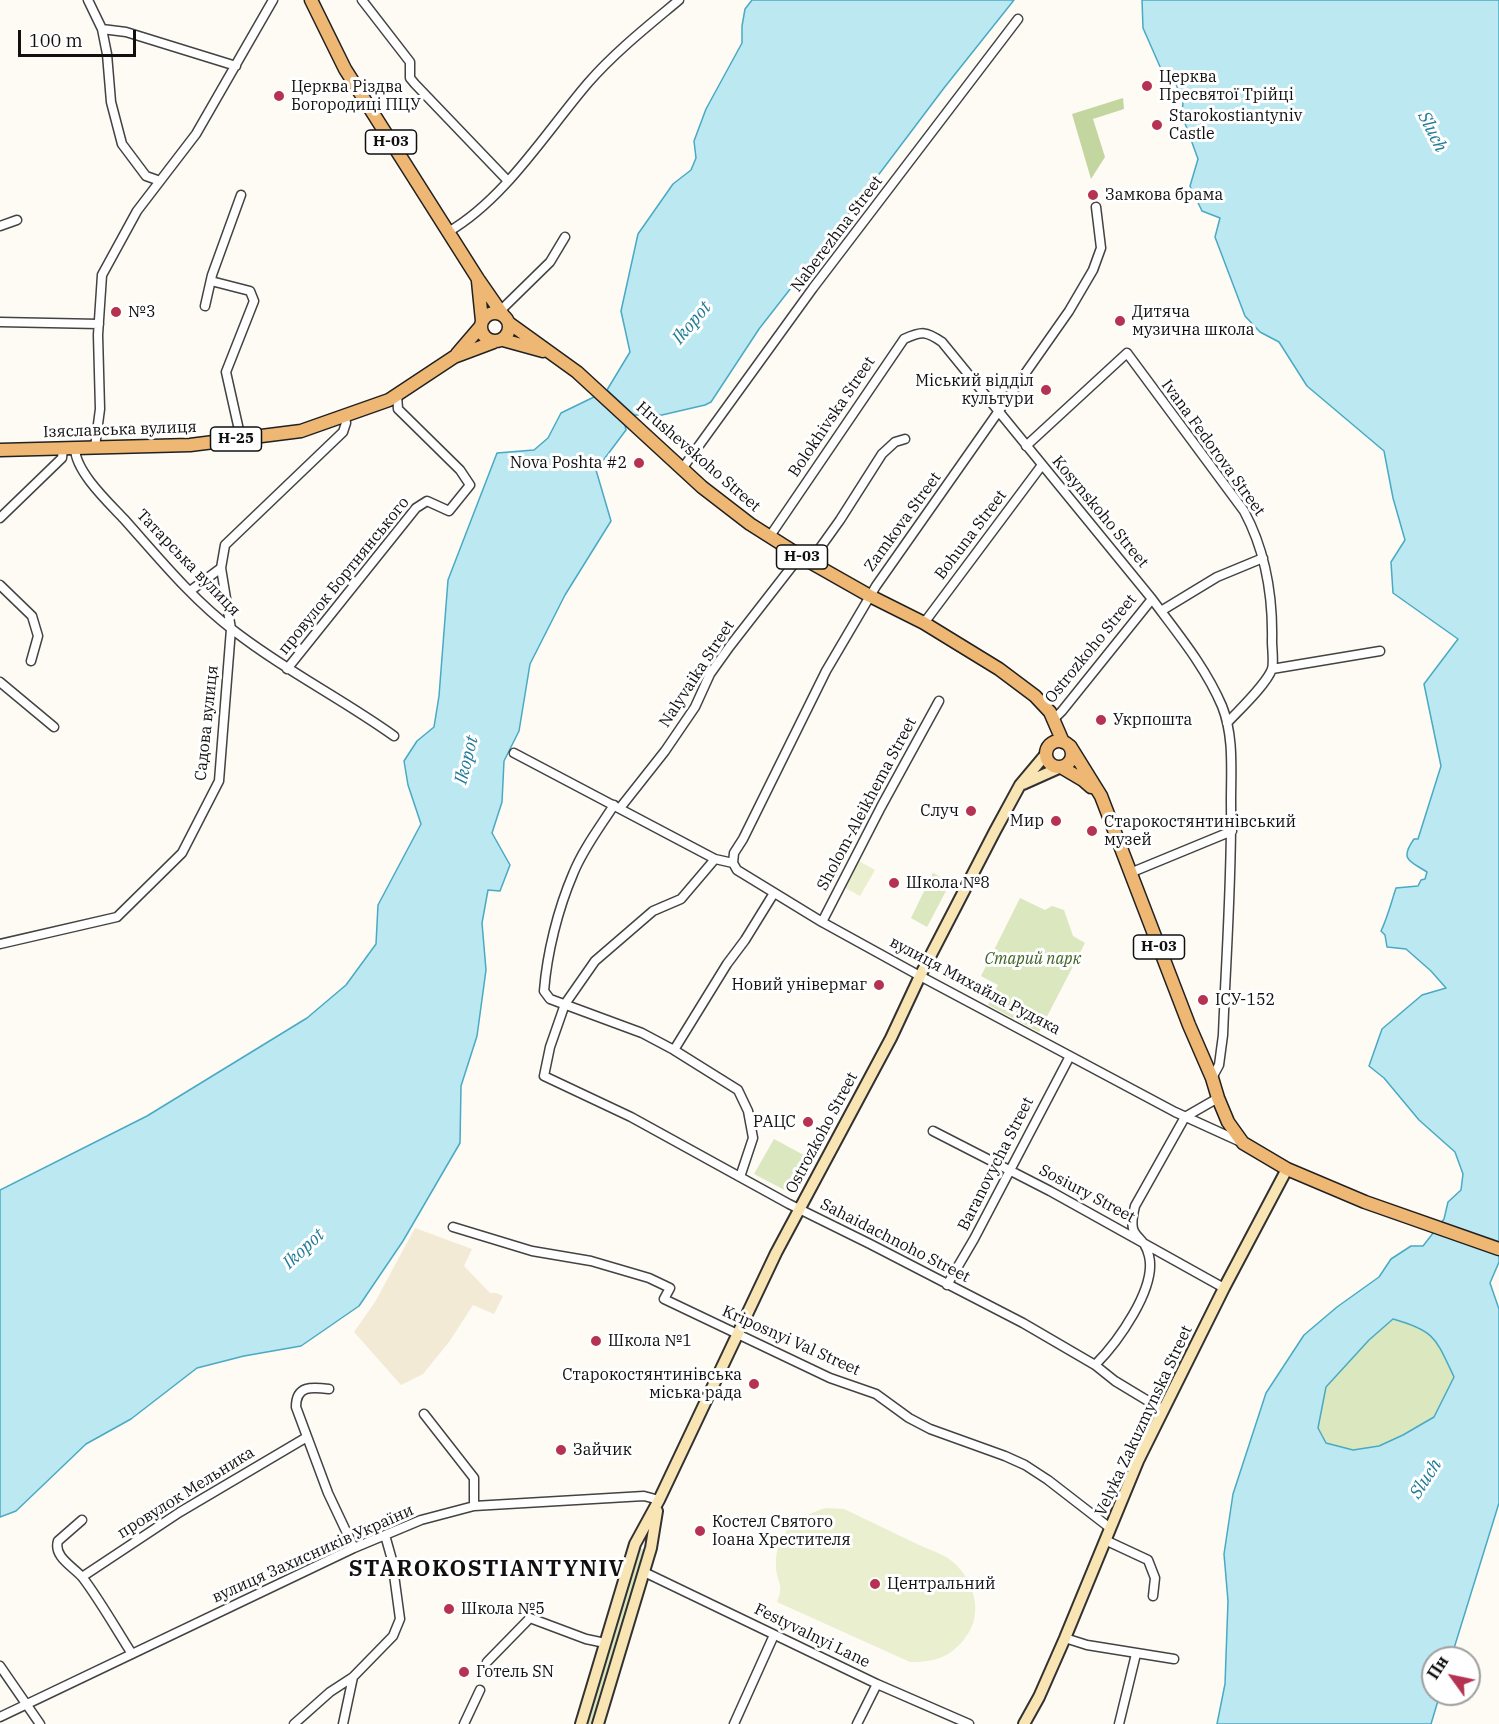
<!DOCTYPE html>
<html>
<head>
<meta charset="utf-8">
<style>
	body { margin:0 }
	#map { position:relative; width:1499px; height:1724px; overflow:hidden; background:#fefaf4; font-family:"IBM Plex Serif",serif }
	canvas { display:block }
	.north { position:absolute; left:1421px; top:1646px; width:60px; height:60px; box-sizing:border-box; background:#fff; border:2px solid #9f9f9f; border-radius:50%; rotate:303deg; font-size:16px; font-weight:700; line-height:24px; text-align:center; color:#101010 }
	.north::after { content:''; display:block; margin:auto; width:21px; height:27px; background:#b63252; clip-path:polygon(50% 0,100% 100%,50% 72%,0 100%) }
	.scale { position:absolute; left:18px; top:30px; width:118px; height:27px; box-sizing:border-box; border:3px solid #101010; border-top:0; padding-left:8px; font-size:18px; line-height:21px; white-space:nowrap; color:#101010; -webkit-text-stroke:4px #fff; paint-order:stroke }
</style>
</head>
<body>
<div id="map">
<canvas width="1499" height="1724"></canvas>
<div class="north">Пн</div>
<div class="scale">100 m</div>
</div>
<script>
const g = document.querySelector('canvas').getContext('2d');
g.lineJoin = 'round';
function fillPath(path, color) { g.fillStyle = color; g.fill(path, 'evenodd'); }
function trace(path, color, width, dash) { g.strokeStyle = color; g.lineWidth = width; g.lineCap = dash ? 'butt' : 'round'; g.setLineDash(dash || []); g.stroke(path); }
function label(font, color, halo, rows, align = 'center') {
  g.font = font + ' "IBM Plex Serif",serif'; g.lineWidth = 6; g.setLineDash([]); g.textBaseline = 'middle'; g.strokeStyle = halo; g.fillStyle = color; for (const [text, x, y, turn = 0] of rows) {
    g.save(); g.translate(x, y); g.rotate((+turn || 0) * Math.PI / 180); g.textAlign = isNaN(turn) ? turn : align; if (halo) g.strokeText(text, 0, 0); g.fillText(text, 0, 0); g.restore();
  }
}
const farmland = new Path2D(`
	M415 1228 472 1249 464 1266 490 1293H496L503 1296 494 1314 473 1305 449 1342 423 1374 401 1385 354 1332 375 1302Z`);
const green = new Path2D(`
	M933 873 945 879 941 888 946 891 927 927 911 918Z
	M1020 898 1045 910 1052 906 1064 910 1073 936 1085 943 1039 1032 988 1005 998 985 981 976Z
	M774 1139 813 1160 794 1195 754 1174Z
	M1393 1319C1436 1331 1436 1338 1454 1377L1434 1417 1403 1435 1379 1446 1353 1450 1326 1443 1318 1428 1326 1387 1369 1340Z
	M636 1548 646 1550 594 1724H585Z`);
const forest = new Path2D(`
	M1123 98 1124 109 1093 119 1105 157 1091 179 1072 114Z`);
const pitch = new Path2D(`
	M859 861 875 870 860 896 844 887Z
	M826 1508 844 1509C869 1521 894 1533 919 1545 930 1550 944 1554 953 1562 972 1578 983 1609 969 1632 954 1656 938 1662 910 1662L777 1602C785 1582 776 1583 776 1565 775 1532 798 1516 826 1508Z`);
const water = new Path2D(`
	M752 0H1014L944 88 858 202 759 329 711 402 705 405 662 415H634L607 390 630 352 621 311 638 234 673 184 691 170 696 158 694 141 706 109 742 43V26L745 9Z
	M1142 0H1499V1262L1490 1283 1499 1309V1503L1451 1658H1433V1694H1440L1431 1724H1217L1225 1684 1228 1601 1224 1554 1233 1494 1266 1393 1304 1335 1337 1307 1379 1277 1391 1259 1411 1246H1423L1444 1219 1448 1202 1461 1190 1463 1174 1455 1152 1419 1120 1384 1078 1369 1066 1382 1029 1422 995 1446 988 1431 971 1406 949 1387 947 1385 935 1381 931C1388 916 1391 903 1396 888L1418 886 1421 880 1425 879 1427 872C1410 861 1399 860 1414 839H1418L1441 766 1424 684 1458 639 1393 593 1391 562 1405 540 1393 498 1384 451 1307 386 1279 342 1260 332 1245 316 1215 237 1220 218 1202 211 1190 186 1198 159 1182 115 1183 102 1174 79 1165 78 1143 28ZM1393 1319C1436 1331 1436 1339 1454 1377L1434 1417 1403 1435 1379 1446 1353 1450 1326 1443 1318 1428 1326 1387 1369 1340Z
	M596 396 625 425 626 430 596 470 611 521 565 595 530 664 519 731 504 761 502 802 492 833 510 865 500 891 488 890 482 923 486 970 477 1036 461 1086 460 1143 403 1241 359 1306 301 1346 244 1356 197 1368 131 1419 86 1444 16 1511 0 1517V1190L147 1116 307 1018 346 985 376 944 378 905 421 824 408 785 404 761 417 741 434 727 439 696 448 580 497 453 534 450 548 438 561 413Z`);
const street = new Path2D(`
	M88 0 102 29 107 54 111 102 122 144 146 176 160 181
	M362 0 410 62V78L415 84 507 180
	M102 29 126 32 236 66
	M0 226 17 220
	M448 232C505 199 546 132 588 83 615 52 648 26 679 0
	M211 281 250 291 254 301 226 372 241 439
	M205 306 212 275 241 195
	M500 311 550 262 565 237
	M0 322 99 324
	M1026 446 1127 353 1244 511C1266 552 1273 595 1272 641 1272 649 1274 662 1272 669 1266 685 1239 710 1227 723
	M95 447 100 409 98 335 102 275 137 211 196 134 273 0
	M75 449C76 472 108 502 124 519 158 557 192 599 233 630 284 670 341 698 394 736
	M682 469 813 288 1018 19
	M0 518 62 458 63 449
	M770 536 904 339C922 331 926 331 942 342L1152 599C1177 633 1205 666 1222 706 1234 736 1231 769 1231 801 1232 879 1226 957 1223 1035L1219 1065 1212 1078
	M810 562 840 520 882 454 895 442 905 439
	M0 585 32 616 38 636 31 661
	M190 591 221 568
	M1161 611 1217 577 1263 558
	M924 623 1042 465
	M287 669 416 508 427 501 449 511 470 485 460 470 398 409 397 395
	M1272 669 1380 651
	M0 682 54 727
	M1054 719 1062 711 1152 599
	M514 753 715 859 733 863 737 870 822 922 920 976 1175 1112 1241 1142
	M614 805C600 827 583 849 573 874 558 909 547 953 544 991L550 999 642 1033 674 1050 738 1090 748 1111 753 1138 740 1177
	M620 808 665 751 695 707 710 674 730 646 800 556
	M715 859 681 899 653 911 595 961 565 1004 550 1047 544 1076 631 1117 789 1204 870 1244 1023 1323 1095 1365 1115 1381 1163 1410
	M733 863 734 853 743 839 826 671 876 586 1069 311 1093 270 1101 248 1096 207
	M1130 873 1232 831
	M822 922 881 807 939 701
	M0 944 117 917 182 853 219 781 231 629 221 568 225 545 343 432 346 423 345 416
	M674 1050 727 964 745 940 774 893
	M933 1131 1050 1191 1224 1288
	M453 1227 532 1251 591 1261 649 1278 670 1288 664 1299 830 1378 876 1394 909 1418 930 1429 1005 1456 1025 1465 1048 1480 1110 1528
	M947 1285 974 1239 1070 1056
	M1095 1365C1117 1343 1157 1288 1149 1256 1143 1230 1126 1243 1135 1206L1185 1117 1218 1098
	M329 1389C312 1387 296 1385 296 1407L328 1493 354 1548
	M424 1414 474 1478V1506
	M82 1520 58 1541C53 1557 74 1567 83 1578 101 1602 116 1629 132 1654
	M1105 1540 1148 1560 1155 1578 1153 1596
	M644 1572 877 1684 969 1724
	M82 1577 180 1512 307 1437
	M1065 1638 1087 1645 1174 1659
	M487 1662 530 1618 586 1639 605 1643
	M0 1666 40 1724
	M0 1717 354 1548 421 1520 474 1506 644 1496 659 1500
	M294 1724 330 1692 353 1677 393 1636 400 1619 392 1560 385 1535
	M343 1724 353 1677
	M464 1724 480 1690
	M734 1724 774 1635
	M857 1724 877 1684
	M1119 1724 1136 1654`);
const secondary = new Path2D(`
	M1023 784 1061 767
	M581 1724 635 1544 659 1500 776 1253 891 1038 920 976 995 831 1020 785 1046 754
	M598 1724 651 1548 657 1511
	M1024 1724 1039 1697 1065 1638 1138 1461 1224 1288 1287 1169`);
const primary = new Path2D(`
	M311 0 345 69 478 279 503 315
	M478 281 482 321
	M481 327a14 14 0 1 1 28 0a14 14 0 1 1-28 0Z
	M509 323 577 372 702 487 750 524 810 562 870 596 924 623 999 669 1035 696 1050 712 1063 742
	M503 340 543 351
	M457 354 481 326
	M0 450 190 445 301 431 389 400 454 357 494 342
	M1046 754a13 13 0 1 1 26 0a13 13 0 1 1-26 0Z
	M1070 746 1101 796 1189 1025 1212 1078 1218 1098 1228 1122 1243 1143 1287 1169 1365 1202 1499 1249
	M1061 767 1083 780 1091 787`);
const markers = [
	[1147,86,6,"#b63252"],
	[279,96,6,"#b63252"],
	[1157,125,6,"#b63252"],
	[1093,195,6,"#b63252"],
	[116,312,6,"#b63252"],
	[1120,321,6,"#b63252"],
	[1046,390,6,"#b63252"],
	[639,463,6,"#b63252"],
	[1101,720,6,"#b63252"],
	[971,811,6,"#b63252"],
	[1056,821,6,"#b63252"],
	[1092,831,6,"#b63252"],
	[894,883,6,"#b63252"],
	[879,985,6,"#b63252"],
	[1203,1000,6,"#b63252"],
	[808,1122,6,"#b63252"],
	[596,1341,6,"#b63252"],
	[754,1384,6,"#b63252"],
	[561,1450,6,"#b63252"],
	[700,1531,6,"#b63252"],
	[875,1584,6,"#b63252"],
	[449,1609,6,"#b63252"],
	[464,1672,6,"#b63252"]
];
const shields = [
	[391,142,51],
	[236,439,51],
	[802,557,51],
	[1159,947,51]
];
const shieldNames = [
	["Н-03",391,142],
	["Н-25",236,439],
	["Н-03",802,557],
	["Н-03",1159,947]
];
const poiNames = [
	["Церква",1159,77],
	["Пресвятої Трійці",1159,95],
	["Церква Різдва",291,87],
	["Богородиці ПЦУ",291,105],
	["Starokostiantyniv",1169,116],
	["Castle",1169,134],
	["Замкова брама",1105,195],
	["№3",128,312],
	["Дитяча",1132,312],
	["музична школа",1132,330],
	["Міський відділ",1034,381,"right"],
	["культури",1034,399,"right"],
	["Nova Poshta #2",627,463,"right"],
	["Укрпошта",1113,720],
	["Случ",959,811,"right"],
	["Мир",1044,821,"right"],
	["Старокостянтинівський",1104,822],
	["музей",1104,840],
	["Школа №8",906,883],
	["Новий універмаг",867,985,"right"],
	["ІСУ-152",1215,1000],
	["РАЦС",796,1122,"right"],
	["Школа №1",608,1341],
	["Старокостянтинівська",742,1375,"right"],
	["міська рада",742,1393,"right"],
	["Зайчик",573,1450],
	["Костел Святого",712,1522],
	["Іоана Хрестителя",712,1540],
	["Центральний",887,1584],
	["Школа №5",461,1609],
	["Готель SN",476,1672]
];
const streetNames = [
	["Naberezhna Street",837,234,-53],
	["Bolokhivska Street",832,417,-56],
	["Ізяславська вулиця",120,430,-2],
	["Ivana Fedorova Street",1213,448,54],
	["Hrushevskoho Street",698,457,41],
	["Kosynskoho Street",1100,512,50],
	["Zamkova Street",903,522,-54],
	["Bohuna Street",971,535,-53],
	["Татарська вулиця",188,563,46],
	["провулок Бортнянського",344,576,-51],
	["Ostrozkoho Street",1091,649,-51],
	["Nalyvaika Street",697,674,-57],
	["Садова вулиця",207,723,-84],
	["Sholom-Aleikhema Street",867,804,-62],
	["вулиця Михайла Рудяка",975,986,28],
	["Ostrozkoho Street",822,1133,-62],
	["Baranovycha Street",996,1164,-63],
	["Sosiury Street",1087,1194,28],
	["Sahaidachnoho Street",895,1241,27],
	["Kriposnyi Val Street",791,1341,24],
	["Velyka Zakuzmynska Street",1144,1421,-65],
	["провулок Мельника",186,1493,-32],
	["вулиця Захисників України",313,1554,-24],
	["Festyvalnyi Lane",812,1636,26]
];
const parkNames = [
	["Старий парк",1033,959]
];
const waterNames = [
	["Sluch",1432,132,63],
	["Ikopot",692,323,-50],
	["Ikopot",467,760,-76],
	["Ikopot",304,1249,-43],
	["Sluch",1426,1479,-57]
];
const districtNames = [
	["STAROKOSTIANTYNIV",487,1570]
];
fillPath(farmland, '#f3ead5');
fillPath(green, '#dbe7bf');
fillPath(forest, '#c3d69f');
fillPath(pitch, '#eaefd0');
fillPath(water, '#bce8f2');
trace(water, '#48aac3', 1.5);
trace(street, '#434343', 11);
trace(secondary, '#323232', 14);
trace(primary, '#212121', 15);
trace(street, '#fff', 8);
trace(secondary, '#f9e4b4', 10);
trace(primary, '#eeb874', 12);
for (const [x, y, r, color] of markers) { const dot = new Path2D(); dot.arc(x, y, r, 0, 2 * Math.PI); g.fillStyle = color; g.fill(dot); trace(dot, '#fff', 2); }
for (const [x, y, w] of shields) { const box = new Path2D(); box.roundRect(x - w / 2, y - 12, w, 24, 4.5); g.fillStyle = '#fff'; g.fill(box); trace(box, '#101010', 1.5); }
label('bold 15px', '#101010', null, shieldNames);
label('16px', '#101010', '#fff', poiNames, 'left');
label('16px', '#101010', '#fff', streetNames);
label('italic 16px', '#3e6324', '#fff', parkNames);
label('italic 18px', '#227c99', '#fff', waterNames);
g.letterSpacing = '1.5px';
label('bold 22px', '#101010', '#fff', districtNames);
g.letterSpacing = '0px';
</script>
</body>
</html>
